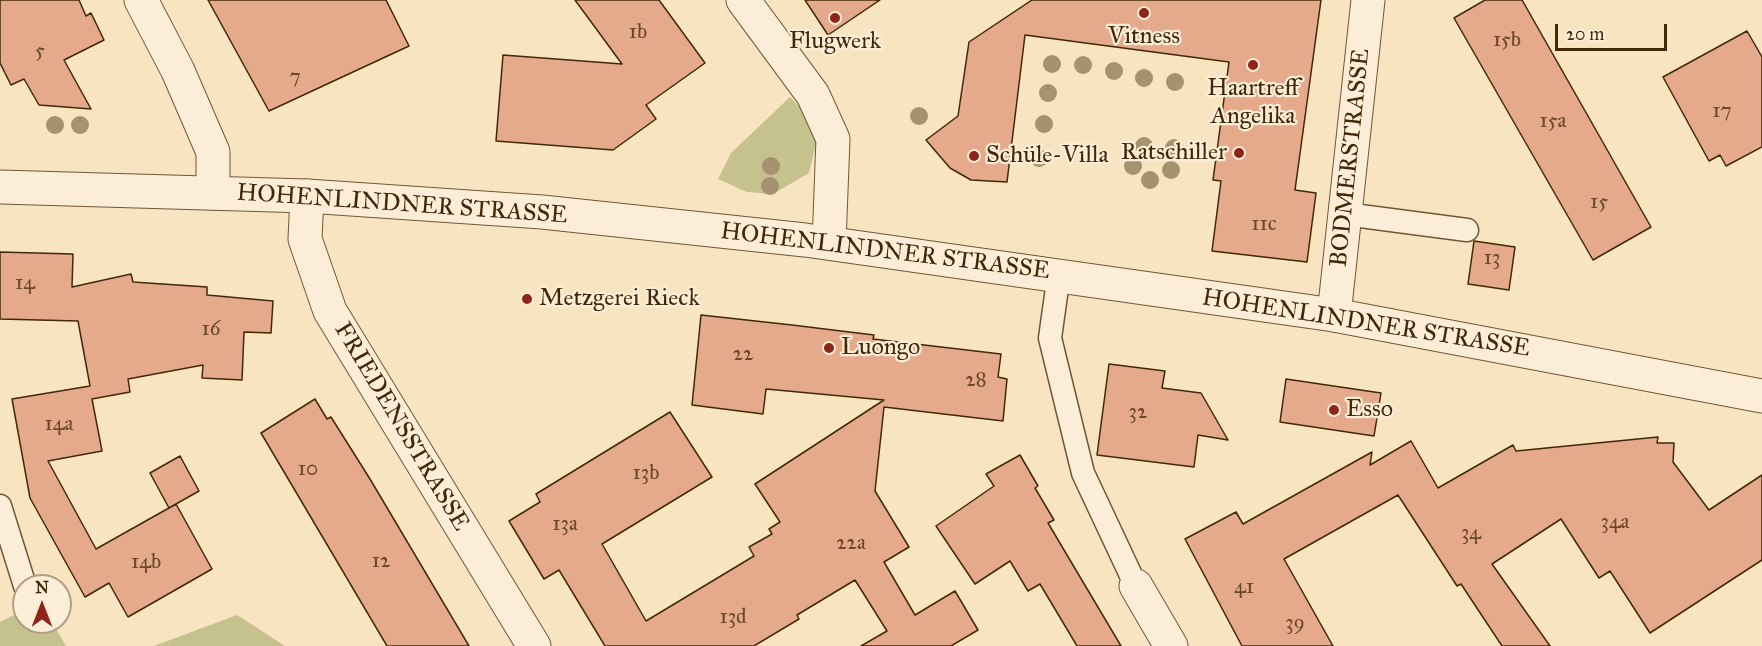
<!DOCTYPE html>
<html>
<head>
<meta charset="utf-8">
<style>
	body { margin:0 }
	#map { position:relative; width:1762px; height:646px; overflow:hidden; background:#f9e4c1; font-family:"IM FELL Great Primer",serif }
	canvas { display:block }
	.north { position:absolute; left:12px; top:574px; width:60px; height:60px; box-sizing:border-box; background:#fbedd7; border:2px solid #b19e84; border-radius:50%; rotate:0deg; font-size:16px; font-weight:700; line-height:24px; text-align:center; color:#412808 }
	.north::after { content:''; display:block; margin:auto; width:21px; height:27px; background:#8f2418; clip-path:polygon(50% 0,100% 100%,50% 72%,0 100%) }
	.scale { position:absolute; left:1555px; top:24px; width:112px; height:27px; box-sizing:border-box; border:3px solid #412808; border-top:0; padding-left:8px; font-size:18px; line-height:21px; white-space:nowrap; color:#412808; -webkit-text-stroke:4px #fbedd7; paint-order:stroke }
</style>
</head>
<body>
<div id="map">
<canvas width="1762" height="646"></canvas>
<div class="north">N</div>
<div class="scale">20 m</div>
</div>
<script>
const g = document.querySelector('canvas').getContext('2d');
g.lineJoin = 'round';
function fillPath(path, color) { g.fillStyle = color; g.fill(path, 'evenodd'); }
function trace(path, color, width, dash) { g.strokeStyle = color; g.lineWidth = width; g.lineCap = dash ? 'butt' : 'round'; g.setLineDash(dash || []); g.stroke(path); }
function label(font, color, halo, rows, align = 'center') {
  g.font = font + ' "IM FELL Great Primer",serif'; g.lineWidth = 4.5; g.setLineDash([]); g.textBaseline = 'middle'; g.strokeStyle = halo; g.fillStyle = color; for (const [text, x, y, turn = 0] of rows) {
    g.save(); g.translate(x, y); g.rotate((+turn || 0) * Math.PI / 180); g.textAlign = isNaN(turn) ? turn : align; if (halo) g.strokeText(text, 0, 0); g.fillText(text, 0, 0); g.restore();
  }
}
const green = new Path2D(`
	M790 97 820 128 809 173 773 194 747 192 718 179 731 153Z
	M24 610V622H52L66 646H0V622Z
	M237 615 285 646H154Z`);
const building = new Path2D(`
	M0 0H79L86 16 91 13 104 40 64 60 91 109 39 105 24 79 11 85 0 63Z
	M208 0H386L409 46 269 111Z
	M575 0H659L705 63 646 105 656 119 613 150 496 141 503 55 622 64Z
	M805 0H880L828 35Z
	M1032 0H1321L1295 190 1316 193 1307 262 1212 251 1221 181 1213 180 1229 62 1025 35 1007 182 971 180 950 168 926 140 958 116 969 42Z
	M1485 0H1522L1651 227 1593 260 1454 18Z
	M1747 31 1762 57V147L1726 166 1720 155 1709 161 1663 77Z
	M1474 241 1515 247 1509 290 1468 284Z
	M0 252 73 254 72 287 131 274 133 282 207 287V295L273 301 271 333 244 332 242 380 202 378 203 365 128 379 130 392 92 399 102 451 48 461 96 549 176 504 212 569 128 617 109 583 85 597 30 498 12 399 90 386 78 321 0 319Z
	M701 315 792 325 874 335 873 339 1001 354 998 377 1007 379 1003 421 884 407 875 491 909 547 884 562 915 615 955 591 978 630 951 646H861L887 631 855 580 797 615 799 619 754 646H605L559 570 544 579 509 521 540 502 536 494 670 412 712 477 602 544 646 621 754 556 749 547 772 534 769 529 780 522 755 484 884 400 766 389 763 414 692 405Z
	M1109 364 1165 371 1162 388 1201 393 1228 440 1198 435 1194 467 1097 455Z
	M1286 379 1381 393 1374 436 1280 422Z
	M315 399 327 419 331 417 370 479 469 646H387L261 433Z
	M1658 437 1657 443H1674L1673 462 1709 510 1762 475V560L1650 633 1610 571 1599 578 1561 519 1492 564 1550 646H1502L1461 584 1457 586 1398 495 1284 559 1333 646H1242L1185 539 1236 512 1243 524 1372 452 1370 465 1411 441 1438 488 1513 445 1516 451Z
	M1020 455 1038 486 1035 488 1054 520 1048 523 1121 646H1077L1040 584 1028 591 1010 561 975 584 936 526 994 486 986 474Z
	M180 456 199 491 169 508 150 473Z`);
const service = new Path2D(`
	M1345 214 1467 230
	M1059 274 1050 338 1083 473 1136 586
	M0 506 25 586`);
const minor = new Path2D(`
	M141 0 178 71 213 152V193
	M743 0 813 95 833 139 829 243
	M307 196 305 239 330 311 534 646
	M1334 315 1368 0
	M1136 586 1171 646`);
const tertiary = new Path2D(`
	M0 187 307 196 542 212 805 240 1334 315 1762 396`);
const trees = [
	[1052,64],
	[1083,65],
	[1114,71],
	[1144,78],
	[1175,82],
	[1048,93],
	[919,116],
	[1044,124],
	[55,125],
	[80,125],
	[1144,146],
	[1174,148],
	[1039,158],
	[771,166],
	[1133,166],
	[1171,170],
	[1150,180],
	[770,186]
];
const markers = [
	[1144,13,6,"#8f2418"],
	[835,18,6,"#8f2418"],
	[1253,65,6,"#8f2418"],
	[1239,153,6,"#8f2418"],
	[974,156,6,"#8f2418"],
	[527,299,6,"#8f2418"],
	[829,348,6,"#8f2418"],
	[1334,410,6,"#8f2418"]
];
const numberNames = [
	["1b",638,33],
	["15b",1507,41],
	["5",40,52],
	["7",295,78],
	["17",1722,112],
	["15a",1553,122],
	["15",1599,203],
	["11c",1264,225],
	["13",1492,259],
	["14",25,284],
	["16",211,330],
	["22",743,355],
	["28",976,381],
	["32",1138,413],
	["14a",59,425],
	["10",308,470],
	["13b",646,474],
	["34a",1615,523],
	["13a",565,525],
	["34",1471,534],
	["22a",851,544],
	["12",381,562],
	["14b",146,563],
	["41",1244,588],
	["13d",733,618],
	["39",1295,624]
];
const poiNames = [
	["Vitness",1144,37,"center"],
	["Flugwerk",835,42,"center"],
	["Haartreff",1253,89,"center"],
	["Angelika",1253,117,"center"],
	["Ratschiller",1227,153,"right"],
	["Schüle-Villa",986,156],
	["Metzgerei Rieck",539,299],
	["Luongo",841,348],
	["Esso",1346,410]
];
const streetNames = [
	["BODMERSTRASSE",1351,158,-84],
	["HOHENLINDNER STRASSE",402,205,4],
	["HOHENLINDNER STRASSE",885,252,7],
	["HOHENLINDNER STRASSE",1366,324,9],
	["FRIEDENSSTRASSE",401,427,59]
];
fillPath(green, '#c5c28e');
fillPath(building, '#e5a98c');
trace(building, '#412808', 1.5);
trace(service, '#6f5736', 25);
trace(minor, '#6f5736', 35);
trace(tertiary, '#6f5736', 35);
trace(service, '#fbedd7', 22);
trace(minor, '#fbedd7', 33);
trace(tertiary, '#fbedd7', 33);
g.fillStyle = '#a6926e';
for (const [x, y] of trees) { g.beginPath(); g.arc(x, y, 9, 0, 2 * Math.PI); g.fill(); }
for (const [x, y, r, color] of markers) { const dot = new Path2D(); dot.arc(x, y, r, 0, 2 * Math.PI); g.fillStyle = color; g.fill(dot); trace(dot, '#fbedd7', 2); }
label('21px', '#6a4829', null, numberNames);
label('24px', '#412808', '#fbedd7', poiNames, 'left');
label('24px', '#412808', '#fbedd7', streetNames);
</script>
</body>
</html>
